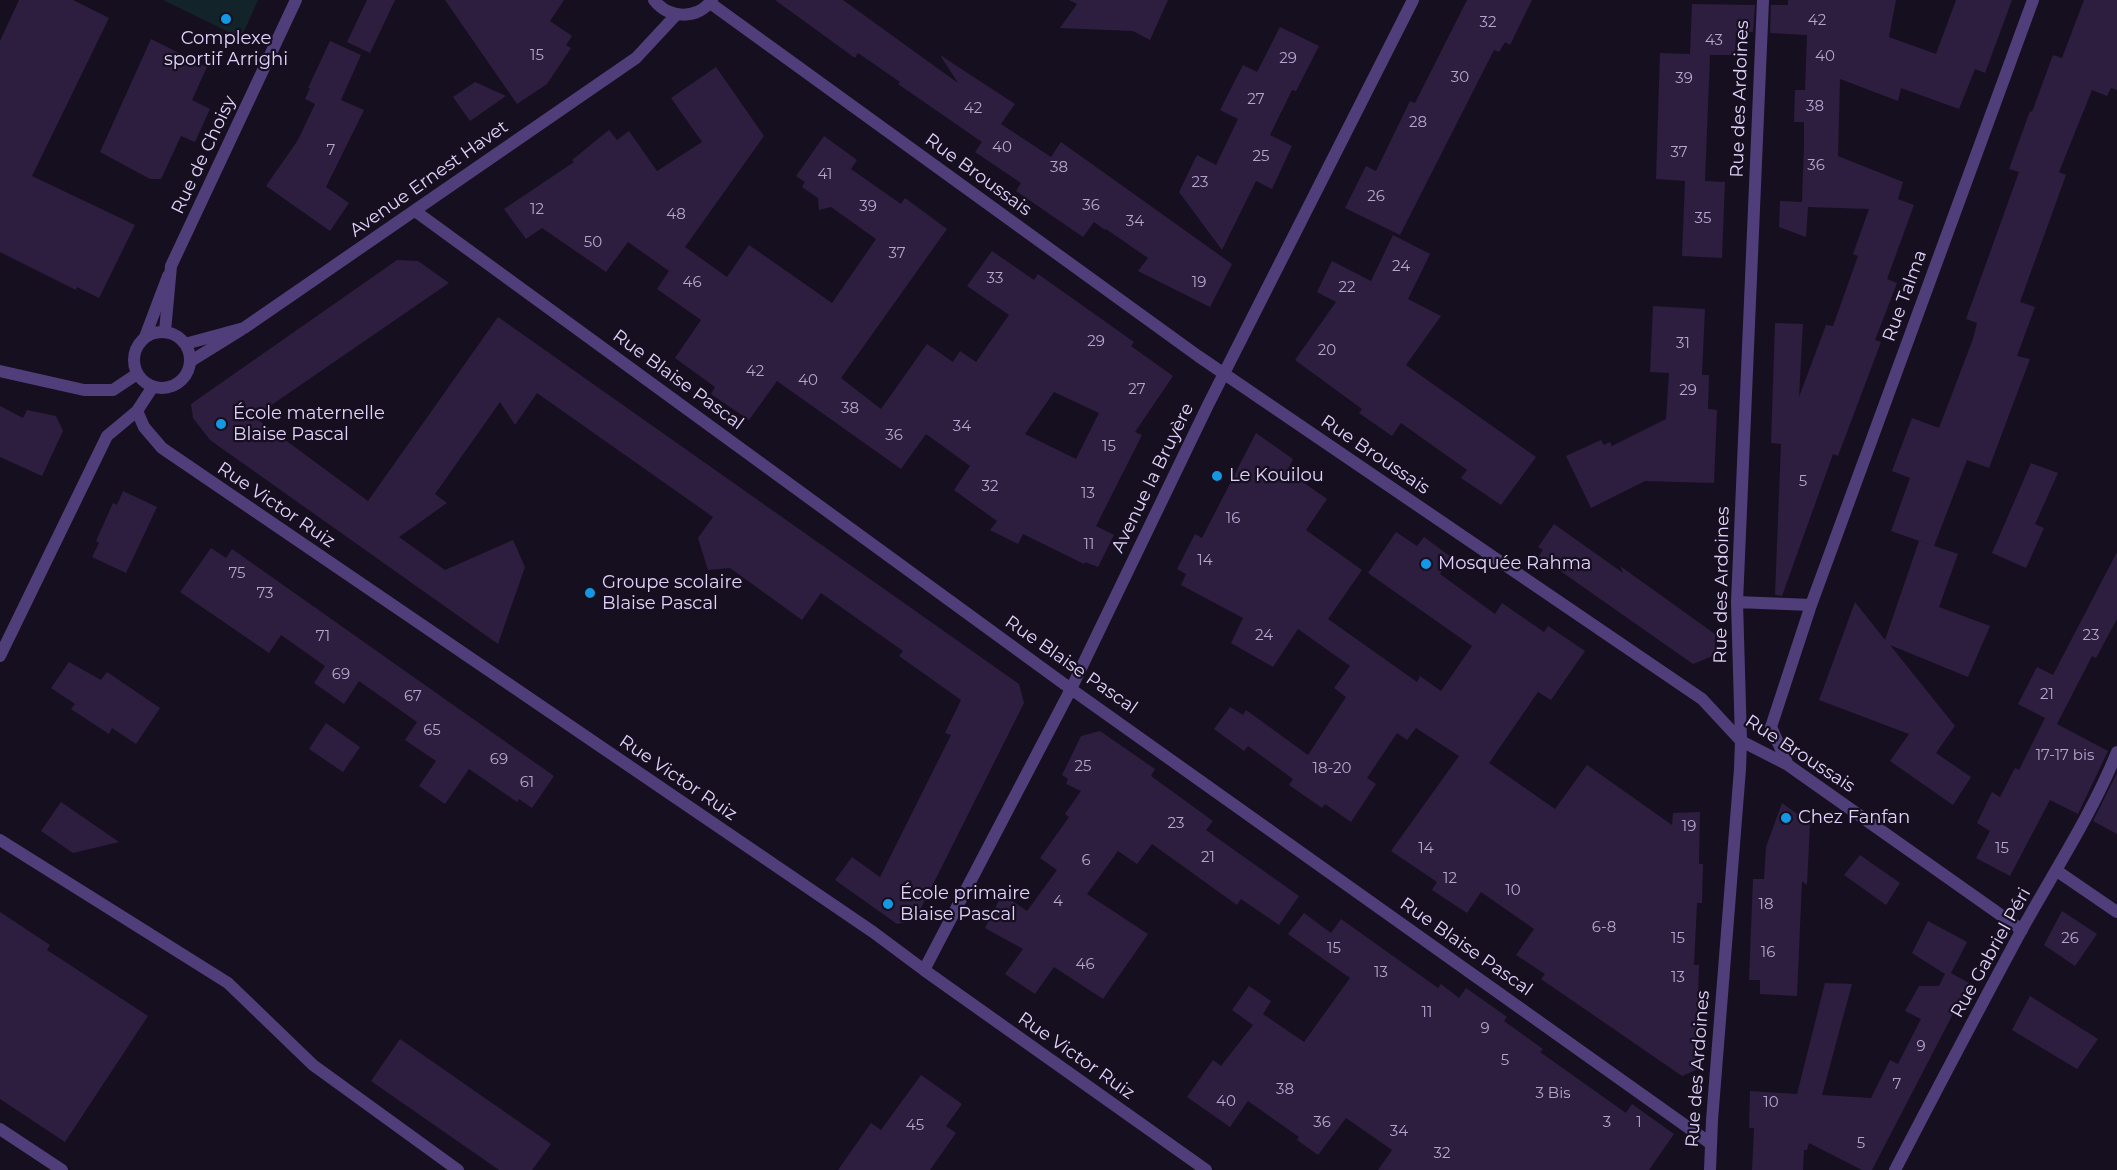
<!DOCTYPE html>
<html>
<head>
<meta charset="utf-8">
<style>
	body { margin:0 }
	canvas { display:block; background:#160f1f }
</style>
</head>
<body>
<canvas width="2117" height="1170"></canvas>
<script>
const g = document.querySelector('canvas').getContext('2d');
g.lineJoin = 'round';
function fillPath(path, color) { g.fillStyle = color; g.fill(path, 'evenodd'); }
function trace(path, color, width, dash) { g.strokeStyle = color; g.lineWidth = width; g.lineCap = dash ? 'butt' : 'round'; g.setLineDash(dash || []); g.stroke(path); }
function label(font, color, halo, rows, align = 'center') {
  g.font = font + ' Montserrat,sans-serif'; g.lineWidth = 4.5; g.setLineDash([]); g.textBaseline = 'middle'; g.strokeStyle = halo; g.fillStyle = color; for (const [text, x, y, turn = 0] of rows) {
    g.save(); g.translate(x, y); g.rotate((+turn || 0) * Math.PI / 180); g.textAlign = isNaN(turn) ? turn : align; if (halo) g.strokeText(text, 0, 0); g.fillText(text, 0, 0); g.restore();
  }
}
const green = new Path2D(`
	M163 0H258L241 38Z`);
const building = new Path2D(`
	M19 0H73L109 18 32 176 135 225 99 298 77 287 76 290 0 252V41Z
	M367 0H395L370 53 347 42Z
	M445 0H564L550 21 572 36 566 45 571 48 547 84 517 104Z
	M775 0H843L958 83 940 55 1015 104 1001 124 1051 157 1061 142 1232 264 1210 307 1138 271 1148 258 1106 229 1105 230 1094 222 1083 237 1016 191 1021 183 975 152 982 142 898 84 900 82 858 53 855 58Z
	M1069 0H1168L1150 40 1133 31 1060 28 1077 4Z
	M1467 0H1532L1510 45 1505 42 1499 52 1494 50 1400 235 1345 208 1366 166 1376 171 1410 101 1415 103Z
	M1788 0H1896L1889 37 1936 54 1956 0H2012L1985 73 1975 69 1959 109 1901 88 1898 101 1840 79 1838 156 1903 182 1898 199 1914 205 1887 279 1897 283 1875 340 1881 342 1838 456 1833 454 1782 596 1775 595 1781 444 1771 443 1775 323 1803 324 1799 397 1826 325 1833 326 1858 256 1853 254 1869 209 1808 207 1806 237 1779 227 1780 201 1802 202 1804 144V122H1794L1795 90H1805L1807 35 1770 33 1771 5H1788Z
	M2084 0H2117V90L2111 88 2107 96 2092 90 2059 172 2066 175 2020 302 2035 307 2017 356 2030 359 1989 468 1967 460 1934 546 1891 531 1910 478 1892 471 1912 418 1939 428 1973 339 1977 323 1966 319 2019 172 2009 169 2030 111 2032 112 2053 55 2062 58Z
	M1692 4 1755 5 1753 32H1736L1735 55H1710L1705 181 1725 182 1722 258 1682 256 1685 181 1656 179 1660 53 1690 54Z
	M1280 27 1319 46 1296 91 1292 90 1270 135 1292 146 1272 189 1256 181 1222 250 1179 192 1197 155 1216 165 1238 119 1220 110 1243 65 1257 72Z
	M151 39 207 67 192 100 210 109 195 142 181 136 161 179H150L100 152Z
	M330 41 361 55 341 100 364 110 326 187 349 203 330 231 266 186 298 140 315 104 305 99 310 88H308Z
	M716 67 764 136 685 247 727 277 749 245 832 303 876 239 831 207 819 210 818 198 802 187 805 182 796 176 824 136 857 160 851 169 901 204 905 198 947 229 841 378 881 409 927 344 953 362 960 351 976 362 1009 315 967 286 992 251 1034 280 1038 274 1134 342 1131 346 1173 376 1135 432 1142 435 1096 526 1114 535 1098 567 1085 562 1084 564 1023 534 1018 544 990 530 997 521 954 490 970 466 926 434 901 469 777 381 749 420 711 394 715 387 675 358 701 320 657 289 669 271 628 242 606 272 542 228 526 239 504 209 574 162 572 160 609 130 617 140 629 131 657 171 702 142 671 98ZM1054 392 1099 413 1076 459 1025 434Z
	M475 82 506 96 470 121 453 97Z
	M1393 235 1430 254 1408 299 1441 316 1406 365 1536 457 1501 505 1461 478 1467 470 1401 423 1392 436 1359 413 1362 409 1295 360 1336 302 1317 292 1332 261 1371 281Z
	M397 260 418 261 449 283 254 417 368 501 498 317 1019 684 1024 703 921 908 910 921 897 924 835 880 852 857 880 877 951 735 945 733 961 700 899 656 903 651 821 593 802 620 730 568 708 570 698 538 713 517 537 393 515 425 500 402 435 494 447 503 399 537 445 570 513 540 525 567 498 644 210 440 193 418 191 404Z
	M1653 306 1705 309 1702 375H1709L1708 409 1717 410 1714 483 1645 481 1591 508 1566 456 1601 440 1604 445 1610 442 1612 446 1666 419 1669 373 1650 372Z
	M0 406 23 418 27 410 56 416 63 431 42 476 0 457Z
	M1256 433 1293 459 1287 471 1327 499 1306 530 1362 570 1328 619 1417 682 1420 676 1441 691 1472 646 1368 573 1396 532 1417 546 1424 537 1451 557 1440 574 1495 614 1502 603 1544 632 1548 626 1585 651 1551 700 1538 692 1489 763 1555 809 1587 765 1672 825 1673 813 1700 812 1699 864H1703L1702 903H1697L1694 965H1699L1696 1070 1682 1076 1541 979 1545 974 1516 955 1534 929 1481 892 1467 913 1432 890 1437 882 1391 851 1459 756 1416 728 1407 740 1397 733 1367 778 1376 784 1351 822 1325 804 1322 808 1289 785 1293 779 1248 746 1244 751 1214 729 1230 707 1243 715 1246 710 1308 755 1346 697 1334 688 1350 666 1298 629 1273 667 1231 643 1243 618 1181 585 1186 574 1177 569 1195 534 1202 538Z
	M2031 463 2058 473 2035 524 2044 528 2026 568 1992 553Z
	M123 491 157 507 126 573 92 557 99 543 96 541 113 503 117 505Z
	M1554 524 1623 573 1620 566 1715 634V655L1693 664 1539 556 1543 550 1538 547Z
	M1919 541 1958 554 1939 607 1990 626 1968 677 1890 645 1955 726 1936 753 1971 777 1953 805 1890 761 1909 734 1819 700 1855 602 1885 640Z
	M211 548 226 558 232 549 554 776 532 808 519 799 517 802 469 769 445 804 419 786 436 761 405 740 417 722 359 681 344 704 314 683 325 666 281 635 269 653 180 592Z
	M2117 552V619L2096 658 2092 656 2057 724 2108 751 2078 814 2050 800 2010 876 1976 858 1990 831 1977 823 1992 792 2000 797 2015 768 2019 770 2045 718 2018 704 2037 667 2053 675Z
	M69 662 101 680 107 672 160 708 136 744 112 728 109 734 71 709 75 704 51 688Z
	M326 723 360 747 343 772 309 749Z
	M1100 731 1155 769 1151 776 1213 821 1206 830 1299 896 1279 925 1241 899 1237 905 1152 844 1137 864 1118 851 1087 894 1148 934 1103 999 1054 967 1035 994 1005 974 1023 949 985 928 1002 894 1027 911 1057 870 1040 858 1069 817 1065 814 1081 791 1066 784 1068 779 1062 775 1081 736Z
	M2117 773V834L2093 821Z
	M61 802 119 842 73 853 41 831Z
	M1782 803 1810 823 1807 885 1802 881 1797 996 1760 994V980H1749L1753 879H1764L1766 847Z
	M1860 855 1900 883 1886 905 1844 875Z
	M2062 911 2097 934 2075 966 2044 945Z
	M0 912 50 945 47 950 148 1016 65 1142 0 1099Z
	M1304 913 1331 933 1341 919 1438 988 1441 984 1459 998 1466 988 1507 1017 1504 1021 1543 1049 1540 1052 1626 1113 1632 1104 1674 1134 1649 1170H1378L1392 1150 1346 1118 1318 1155 1297 1140 1299 1137 1248 1101 1230 1127 1187 1097 1213 1060 1221 1066 1253 1025 1232 1010 1249 986 1271 1001 1263 1014 1304 1042 1350 978 1288 934Z
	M1928 921 1967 942 1951 973 1969 983 1872 1170H1862L1809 1143 1807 1150H1804L1803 1170H1752L1754 1128H1749L1750 1091 1797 1094 1825 983 1852 984 1822 1095 1871 1098 1890 1060 1898 1064 1921 1019 1905 1011 1919 986H1939L1945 974 1912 953Z
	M2030 996 2098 1039 2077 1069 2012 1030Z
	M400 1039 551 1144 532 1170H499L371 1081Z
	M921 1075 962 1104 946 1126 956 1133 930 1170H838L871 1123 881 1130Z`);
const lane = new Path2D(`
	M145 337 168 276
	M191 361 241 330
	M0 1129 62 1170`);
const street = new Path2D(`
	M654 0C669 19 697 20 712 0
	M710 3 1198 356 1702 699 1741 741 1788 765 2022 930
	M415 211 1071 689 1710 1143
	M165 331 171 266 296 0
	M134 360a28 28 0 1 1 56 0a28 28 0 1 1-56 0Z
	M185 344 244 328 636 58 676 15
	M0 371 84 390H113L137 374
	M137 411 144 427 162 448 873 932 924 970 1206 1170
	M1737 602 1811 605
	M0 656 107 436 137 411 152 388
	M1788 765 1771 727 1811 605 2033 0
	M0 840 228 983 313 1065 458 1170
	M2057 871 2117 912
	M924 970 1071 689 1208 405 1413 0
	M1710 1170 1712 1120 1740 769 1741 741 1737 602 1763 0
	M1895 1170C1936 1091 1978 1011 2020 933 2053 873 2091 816 2117 752`);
const markers = [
	[226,19,6,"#1598e3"],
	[221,424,6,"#1598e3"],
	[1217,476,6,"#1598e3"],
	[1426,564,6,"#1598e3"],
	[590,593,6,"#1598e3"],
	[1786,818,6,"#1598e3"],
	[888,904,6,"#1598e3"]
];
const numberNames = [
	["42",1817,21],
	["32",1488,23],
	["43",1714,41],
	["15",537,56],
	["40",1825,57],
	["29",1288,59],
	["30",1460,78],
	["39",1684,79],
	["27",1256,100],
	["38",1815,107],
	["42",973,109],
	["28",1418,123],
	["40",1002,148],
	["7",331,151],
	["37",1679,153],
	["25",1261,157],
	["36",1816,166],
	["38",1059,168],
	["41",825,175],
	["23",1200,183],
	["26",1376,197],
	["36",1091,206],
	["39",868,207],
	["12",537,210],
	["48",676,215],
	["35",1703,219],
	["34",1135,222],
	["50",593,243],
	["37",897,254],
	["24",1401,267],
	["33",995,279],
	["46",692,283],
	["19",1199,283],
	["22",1347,288],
	["29",1096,342],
	["31",1683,344],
	["20",1327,351],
	["42",755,372],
	["40",808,381],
	["27",1137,390],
	["29",1688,391],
	["38",850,409],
	["34",962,427],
	["36",894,436],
	["15",1109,447],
	["5",1803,482],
	["32",990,487],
	["13",1088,494],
	["16",1233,519],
	["11",1089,545],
	["14",1205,561],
	["75",237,574],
	["73",265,594],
	["24",1264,636],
	["23",2091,636],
	["71",323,637],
	["69",341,675],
	["21",2047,695],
	["67",413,697],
	["65",432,731],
	["17-17 bis",2065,756],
	["69",499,760],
	["25",1083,767],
	["18-20",1332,769],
	["61",527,783],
	["23",1176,824],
	["19",1689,827],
	["14",1426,849],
	["15",2002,849],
	["21",1208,858],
	["6",1086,861],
	["12",1450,879],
	["10",1513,891],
	["4",1058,902],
	["18",1766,905],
	["6-8",1604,928],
	["15",1678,939],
	["26",2070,939],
	["15",1334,949],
	["16",1768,953],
	["46",1085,965],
	["13",1381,973],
	["13",1678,978],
	["11",1427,1013],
	["9",1485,1029],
	["9",1921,1047],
	["5",1505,1061],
	["7",1897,1085],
	["38",1285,1090],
	["3 Bis",1553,1094],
	["40",1226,1102],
	["10",1771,1103],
	["36",1322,1123],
	["3",1607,1123],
	["1",1639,1123],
	["45",915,1126],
	["34",1399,1132],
	["5",1861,1144],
	["32",1442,1154]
];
const poiNames = [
	["Complexe",226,39,"center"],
	["sportif Arrighi",226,60,"center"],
	["École maternelle",233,414],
	["Blaise Pascal",233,435],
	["Le Kouilou",1229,476],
	["Mosquée Rahma",1438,564],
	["Groupe scolaire",602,583],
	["Blaise Pascal",602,604],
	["Chez Fanfan",1798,818],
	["École primaire",900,894],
	["Blaise Pascal",900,915]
];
const streetNames = [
	["Rue des Ardoines",1740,99,-88],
	["Rue de Choisy",204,155,-65],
	["Rue Broussais",978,175,36],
	["Avenue Ernest Havet",429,179,-35],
	["Rue Talma",1905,296,-70],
	["Rue Blaise Pascal",678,380,36],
	["Rue Broussais",1375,455,34],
	["Avenue la Bruyère",1153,478,-64],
	["Rue Victor Ruiz",276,505,34],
	["Rue des Ardoines",1722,585,-89],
	["Rue Blaise Pascal",1071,665,35],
	["Rue Broussais",1800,754,33],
	["Rue Victor Ruiz",678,778,34],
	["Rue Blaise Pascal",1466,947,35],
	["Rue Gabriel Péri",1991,953,-61],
	["Rue Victor Ruiz",1076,1056,35],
	["Rue des Ardoines",1698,1069,-86]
];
fillPath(green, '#122429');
fillPath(building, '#2d1d3f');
trace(lane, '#503e7a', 12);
trace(street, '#503e7a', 12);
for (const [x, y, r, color] of markers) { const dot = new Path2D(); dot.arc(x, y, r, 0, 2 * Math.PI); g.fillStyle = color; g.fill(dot); trace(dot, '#160f1f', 2); }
label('15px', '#b4a5cc', null, numberNames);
label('18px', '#e1d2fb', '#160f1f', poiNames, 'left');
label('18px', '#e1d2fb', '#160f1f', streetNames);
</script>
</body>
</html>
